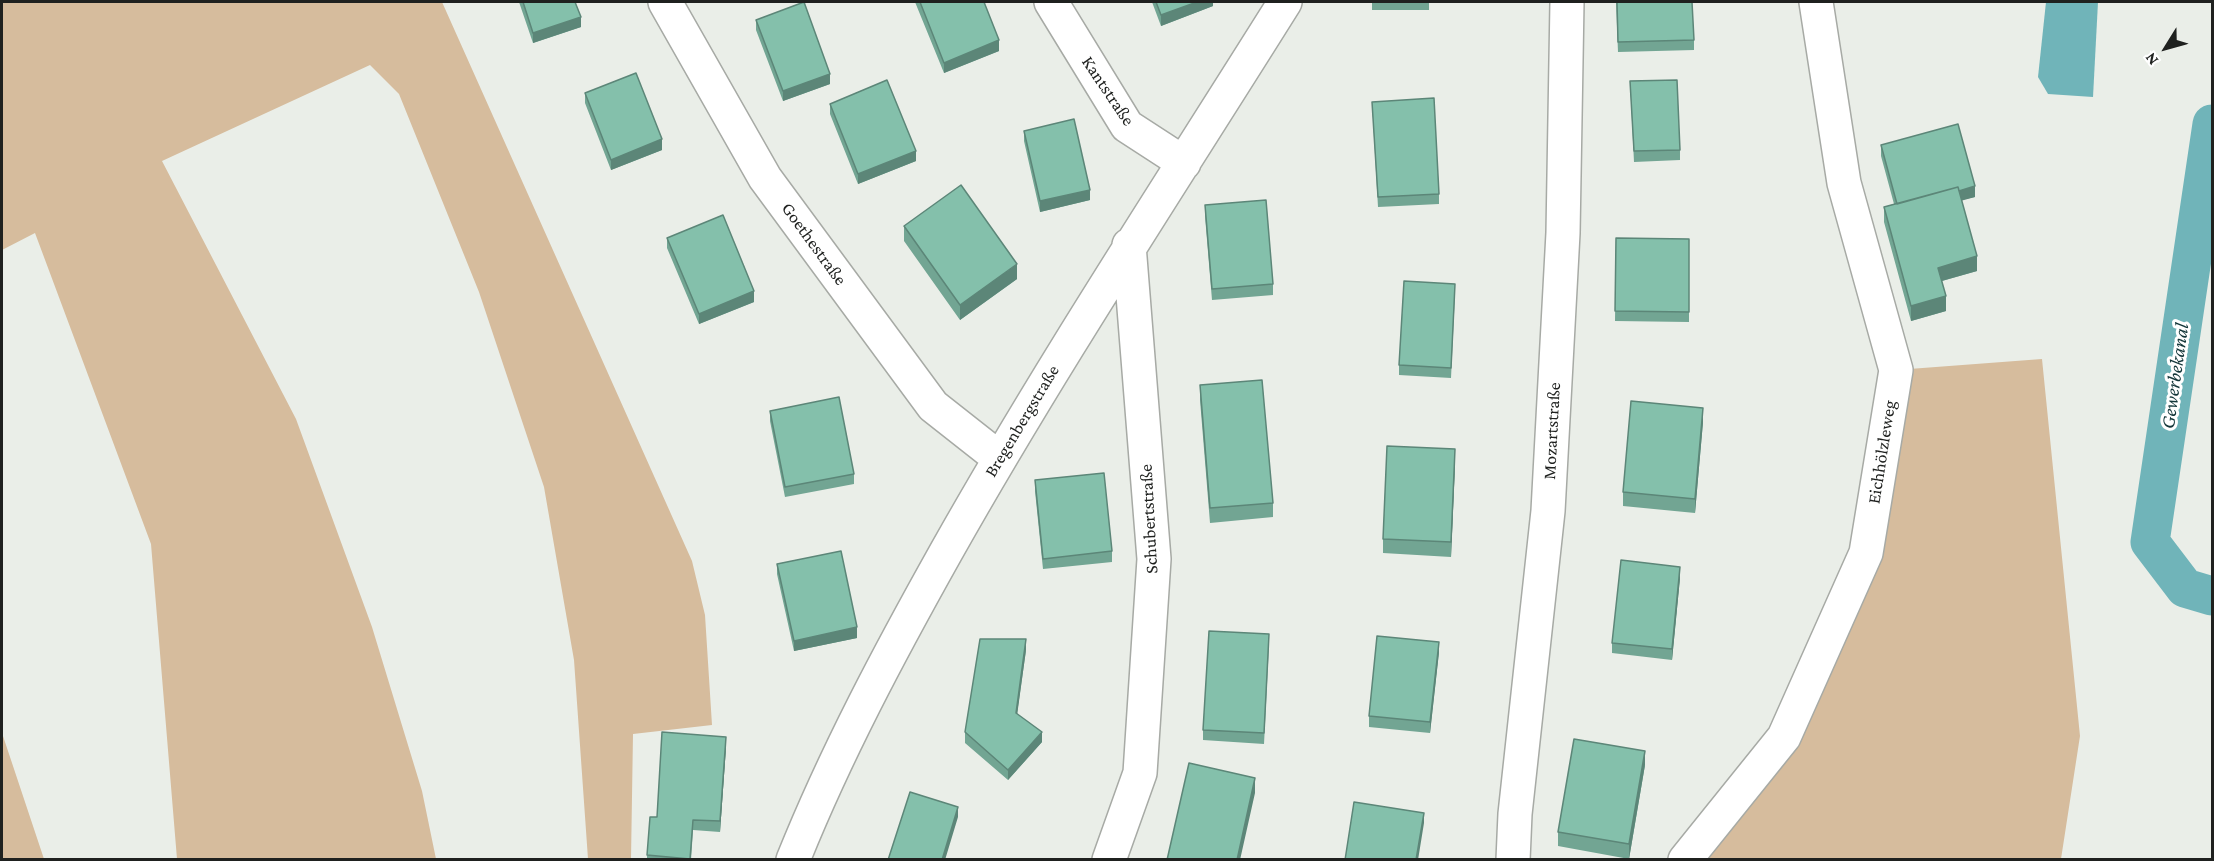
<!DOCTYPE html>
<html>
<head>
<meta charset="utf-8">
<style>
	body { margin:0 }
	#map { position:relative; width:2214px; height:861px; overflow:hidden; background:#eaeee8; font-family:"Crimson Pro",serif }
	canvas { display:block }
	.frame { position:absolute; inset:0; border:3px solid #1f211f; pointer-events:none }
	.north { position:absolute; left:2136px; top:18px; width:60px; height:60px; -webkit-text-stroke:4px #fff; paint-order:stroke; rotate:233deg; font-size:16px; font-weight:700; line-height:24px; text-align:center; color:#1f211f }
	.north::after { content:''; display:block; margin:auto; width:21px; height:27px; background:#1f211f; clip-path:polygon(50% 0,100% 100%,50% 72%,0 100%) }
</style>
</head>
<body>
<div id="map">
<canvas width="2214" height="861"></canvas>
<div class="frame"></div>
<div class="north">N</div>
</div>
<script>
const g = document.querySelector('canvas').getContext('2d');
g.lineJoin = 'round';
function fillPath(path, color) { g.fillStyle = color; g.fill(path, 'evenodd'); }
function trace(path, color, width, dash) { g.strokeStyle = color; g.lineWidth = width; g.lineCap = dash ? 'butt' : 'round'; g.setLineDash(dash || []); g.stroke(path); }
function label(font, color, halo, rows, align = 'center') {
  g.font = font + ' "Crimson Pro",serif'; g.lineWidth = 6; g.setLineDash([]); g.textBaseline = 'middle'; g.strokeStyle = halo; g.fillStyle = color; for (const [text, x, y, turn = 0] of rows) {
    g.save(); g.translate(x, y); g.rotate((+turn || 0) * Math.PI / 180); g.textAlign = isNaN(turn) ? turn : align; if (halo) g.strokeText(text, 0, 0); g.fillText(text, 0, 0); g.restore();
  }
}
const green = new Path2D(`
	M2 2H442L692 561 705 615 712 725 633 734 631 859H588L574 660 544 487 479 292 399 94 370 65 162 161 296 419 372 627 422 791 436 859H177L151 544 35 233 2 250Z
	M2042 359 2080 736 2061 859 1685 860 1784 737 1866 553 1896 370Z
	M2 733 44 859H2Z`);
const water = new Path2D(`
	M2046 2H2098L2093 97 2048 94 2038 77Z`);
const canal = new Path2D(`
	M2212 124 2150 542 2185 588 2212 596`);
const minor = new Path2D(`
	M665 2 765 178 933 406 999 458
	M1051 2 1127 126 1184 163
	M793 860C836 753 890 652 946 552 1052 364 1171 184 1285 2
	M1109 860 1140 773 1154 559 1129 245
	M1513 860 1515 814 1548 511 1563 233 1567 2
	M1685 860 1784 737 1866 553 1896 370 1844 183 1816 2`);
const wall = new Path2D(`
	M519 2H575L581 27 533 43Z
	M915 2H984L999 51 944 73Z
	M1152 2H1213V6L1161 26Z
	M1372 2H1429V10H1372Z
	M1616 2 1694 40V50L1618 52Z
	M756 20 830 84 783 101 756 30Z
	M1630 81 1680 150V160L1634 162Z
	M585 93 662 150 611 170 585 103Z
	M1372 102 1439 194V204L1378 207Z
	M830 104 916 161 858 184 830 114Z
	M1024 131 1090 200 1040 212 1024 141Z
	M1881 145 1975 197 1961 200 1977 271 1942 281 1946 311 1911 321 1884 222V207L1894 204 1881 156Z
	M1205 205 1273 284V295L1212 300 1205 216Z
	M904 226 1017 279 960 320 904 241Z
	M667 238 754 302 699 324 667 248Z
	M1616 238 1689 239V322L1615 321Z
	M1455 294 1451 378 1399 375V365Z
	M1200 385 1273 503V517L1210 523 1200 400Z
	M770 411 854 474V484L785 497 770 421Z
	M1703 422 1695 513 1623 506V492Z
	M1455 464 1451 557 1383 553V539Z
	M1035 480 1112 551V562L1043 569 1035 491Z
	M777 564 857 638 794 651 777 574Z
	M1680 578 1672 660 1612 653V643Z
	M1269 645 1264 744 1203 740V730Z
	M1026 650 1017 714 1042 742 1008 780 965 743V732Z
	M1439 652 1430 733 1369 727V716Z
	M726 747 720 832 693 830 691 860H647V855L657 817Z
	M1645 765 1629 859 1558 846V832Z`);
const shadedWall = new Path2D(`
	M1197 2H1213V6L1161 26V15Z
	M581 17V27L533 43V33Z
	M999 40V51L944 73V63Z
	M830 74V84L783 101V91Z
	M662 139V150L611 170V160Z
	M916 151V161L858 184V174Z
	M1975 186V197L1898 218V207Z
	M1090 190V200L1040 212V201Z
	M1977 256V271L1938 282V268Z
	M1017 264V279L960 320V305Z
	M754 291V302L699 324V314Z
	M1946 296V311L1911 321V306Z
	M1703 408V422L1695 513V499Z
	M1455 449V464L1451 557V542Z
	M1680 567V578L1672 660V649Z
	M857 627V638L794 651V641Z
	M1026 639V650L1016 723V713Z
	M1439 642V652L1430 733V722Z
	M1042 732V742L1008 780V770Z
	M726 737V747L720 832V821Z
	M1645 751V765L1629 859V844Z
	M1255 778V793L1240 860H1237Z
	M958 807V817L945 860H942Z
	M1424 813V823L1418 860H1416Z`);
const building = new Path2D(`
	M523 2H575L581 17 533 33Z
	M804 2 830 74 783 91 756 20Z
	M920 2H984L999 40 944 63Z
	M1156 2H1197L1161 15Z
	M1617 2H1692L1694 40 1618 42Z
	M636 73 662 139 611 160 585 93Z
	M887 80 916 151 858 174 830 104Z
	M1677 80 1680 150 1634 151 1630 81Z
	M1434 98 1439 194 1378 197 1372 102Z
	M1074 119 1090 190 1040 201 1024 131Z
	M1958 124 1975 186 1959 191 1958 187 1897 204 1881 145Z
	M961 185 1017 264 960 305 904 226Z
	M1958 187 1977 256 1938 268 1946 296 1911 306 1884 207Z
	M1266 200 1273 284 1212 289 1205 205Z
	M723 215 754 291 699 314 667 238Z
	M1616 238 1689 239V312L1615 311Z
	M1404 281 1455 284 1451 368 1399 365Z
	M1262 380 1273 503 1210 508 1200 385Z
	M839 397 854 474 785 487 770 411Z
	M1631 401 1703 408 1695 499 1623 492Z
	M1387 446 1455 449 1451 542 1383 539Z
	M1104 473 1112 551 1043 559 1035 480Z
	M841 551 857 627 794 641 777 564Z
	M1621 560 1680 567 1672 649 1612 643Z
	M1209 631 1269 634 1264 733 1203 730Z
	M1377 636 1439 642 1430 722 1369 716Z
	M980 639H1026L1016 713 1042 732 1008 770 965 732Z
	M662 732 726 737 720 821 693 820 690 859 647 855 650 817H657Z
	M1574 739 1645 751 1629 844 1558 832Z
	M1189 763 1255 778 1237 860H1167Z
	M910 792 958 807 942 860H888Z
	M1354 802 1424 813 1416 860H1345Z`);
const streetNames = [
	["Kantstraße",1108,91,56],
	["Goethestraße",814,244,54],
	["Bregenbergstraße",1022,421,-59],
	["Mozartstraße",1552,431,-87],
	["Eichhölzleweg",1882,452,-81],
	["Schubertstraße",1149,519,-93]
];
const waterNames = [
	["Gewerbekanal",2175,376,-82]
];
fillPath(green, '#d6bc9d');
fillPath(water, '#70b4b9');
trace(canal, '#70b4b9', 39);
trace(minor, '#a7aaa5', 36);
trace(minor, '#fff', 33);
fillPath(wall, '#72a593');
fillPath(shadedWall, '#5c8678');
fillPath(building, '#84c0ab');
trace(building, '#5c8678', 1.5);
label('18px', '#1f211f', '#fff', streetNames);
label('italic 20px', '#133639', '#fff', waterNames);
</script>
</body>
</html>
